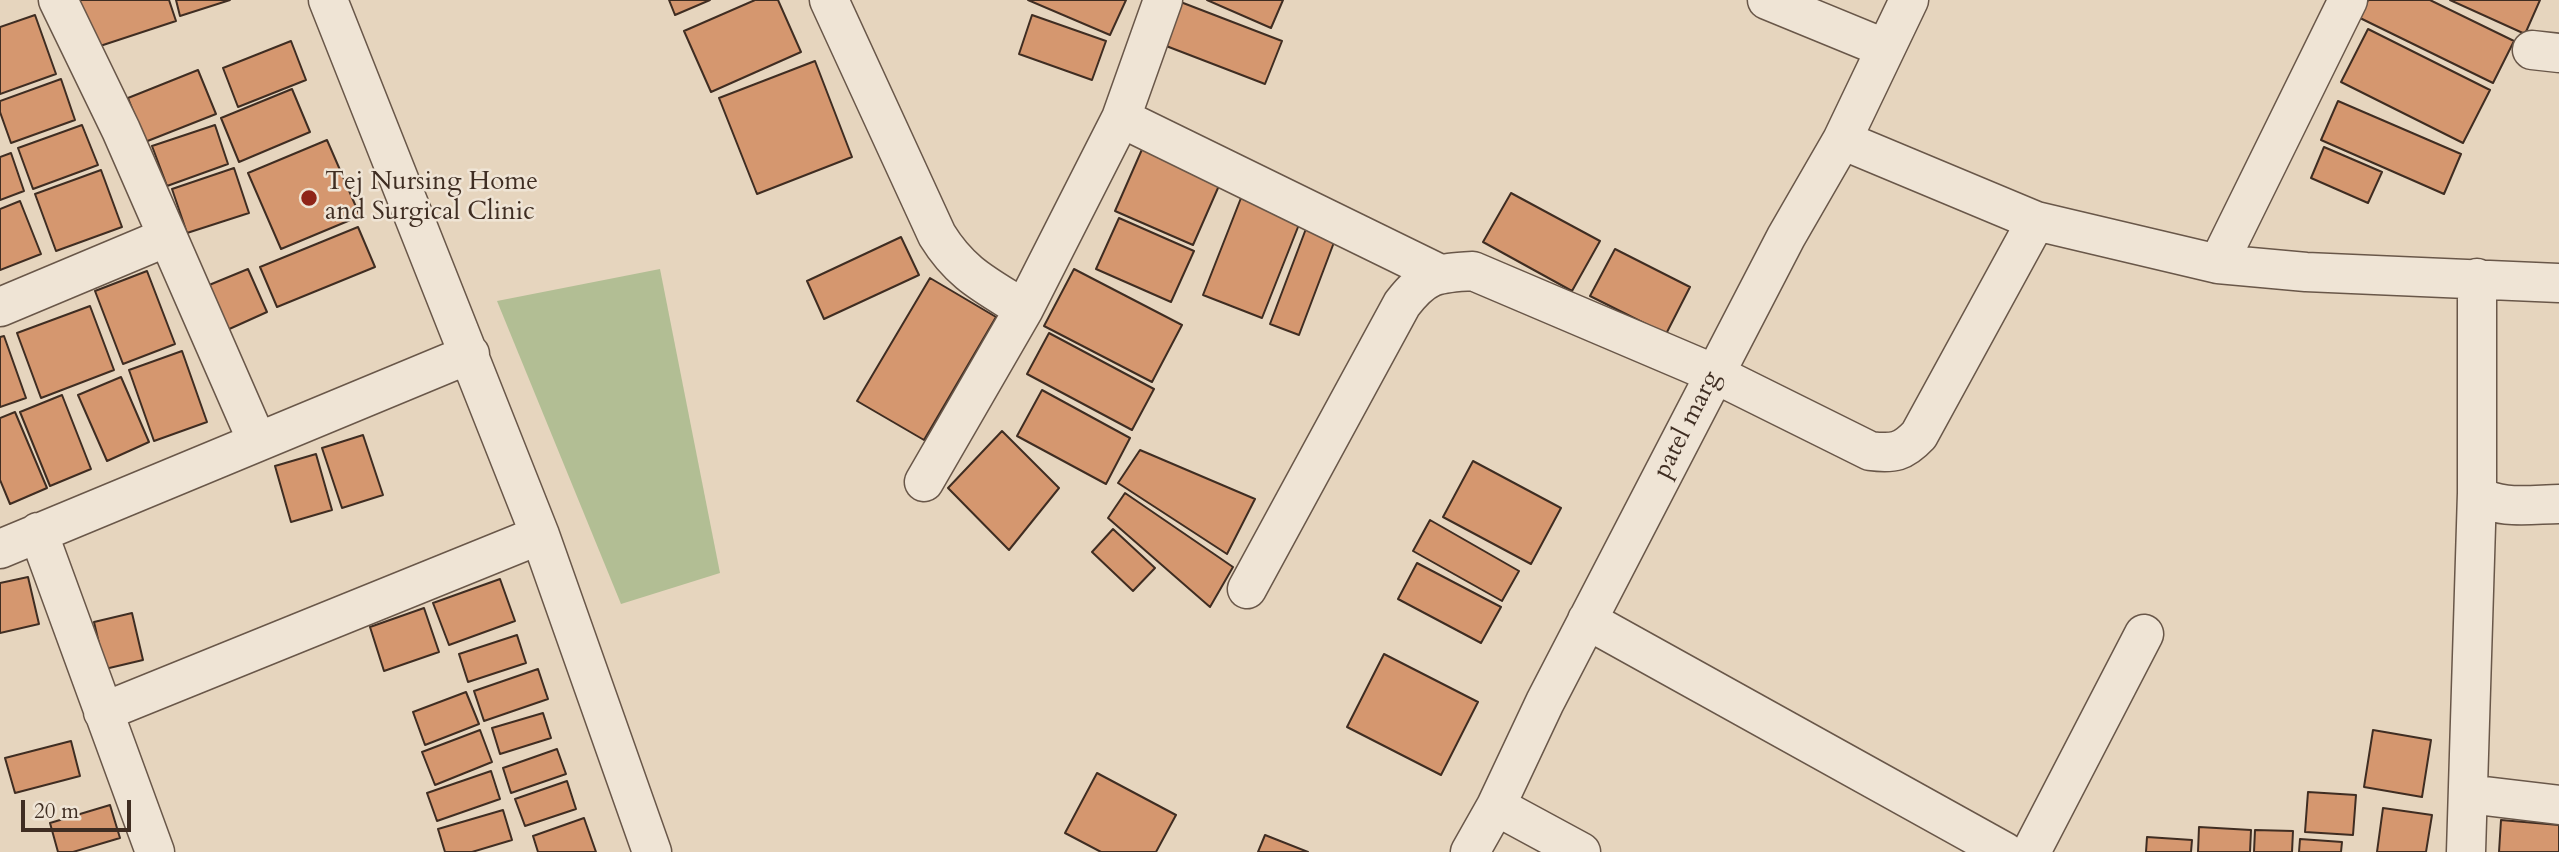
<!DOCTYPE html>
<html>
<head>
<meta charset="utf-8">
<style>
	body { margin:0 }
	#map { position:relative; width:2559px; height:852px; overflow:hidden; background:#e6d5be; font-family:Cardo,serif }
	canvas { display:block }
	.scale { position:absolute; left:21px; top:800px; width:110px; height:32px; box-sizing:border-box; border:4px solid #3f2d22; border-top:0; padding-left:9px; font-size:21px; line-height:24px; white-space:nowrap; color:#3f2d22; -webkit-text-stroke:5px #efe4d5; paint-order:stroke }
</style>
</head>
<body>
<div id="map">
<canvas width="2559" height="852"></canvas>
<div class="scale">20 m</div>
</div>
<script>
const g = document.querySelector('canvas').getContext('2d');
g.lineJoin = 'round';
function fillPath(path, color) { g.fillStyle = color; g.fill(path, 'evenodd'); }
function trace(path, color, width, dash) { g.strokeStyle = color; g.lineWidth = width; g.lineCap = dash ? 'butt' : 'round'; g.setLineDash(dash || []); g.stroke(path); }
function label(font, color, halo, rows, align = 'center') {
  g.font = font + ' Cardo,serif'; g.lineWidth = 5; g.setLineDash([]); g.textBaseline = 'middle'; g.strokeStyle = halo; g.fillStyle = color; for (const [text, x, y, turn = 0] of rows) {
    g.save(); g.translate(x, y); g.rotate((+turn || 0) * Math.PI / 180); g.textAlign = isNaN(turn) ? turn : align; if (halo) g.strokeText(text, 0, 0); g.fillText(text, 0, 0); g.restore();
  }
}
const green = new Path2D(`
	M660 269 720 573 621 604 497 301Z`);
const building = new Path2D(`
	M79 0H169L176 21 94 48Z
	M176 0H230L180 16Z
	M669 0H710L675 15Z
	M755 0H778L801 52 711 92 684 31Z
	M1028 0H1126L1110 35Z
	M1207 0H1283L1271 28Z
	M2368 0H2430L2514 41 2493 83 2360 18Z
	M2450 0H2540L2525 34Z
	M1178 1 1282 41 1265 84 1161 44Z
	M35 15 56 74 0 94V27Z
	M1032 15 1106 41 1092 80 1019 54Z
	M2368 29 2490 90 2463 143 2341 82Z
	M291 41 306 80 238 107 223 68Z
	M815 61 852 157 757 194 719 98Z
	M198 70 216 114 145 142 128 98Z
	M61 79 75 120 11 143 0 112V101Z
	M292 89 310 132 239 162 221 118Z
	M2338 101 2461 154 2444 194 2321 140Z
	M82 125 98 165 33 189 18 148Z
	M215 125 228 164 167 186 152 146Z
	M1147 138 1225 172 1193 245 1115 211Z
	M327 140 360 216 281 249 248 173Z
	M2324 147 2382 172 2368 203 2311 178Z
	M11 153 24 191 0 200V157Z
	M234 168 249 213 187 233 172 189Z
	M101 170 122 227 56 251 35 194Z
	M1511 193 1600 241 1572 291 1483 242Z
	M1241 198 1300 222 1262 318 1203 295Z
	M20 201 41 254 0 270V209Z
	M1119 218 1194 251 1171 302 1096 269Z
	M1307 226 1336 237 1299 335 1270 324Z
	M358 227 375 267 277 307 260 267Z
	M901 237 919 275 824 319 807 281Z
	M1615 249 1690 287 1666 334 1590 296Z
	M248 269 267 312 216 335 197 290Z
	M1074 269 1182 325 1152 382 1044 326Z
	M147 271 175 344 123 364 95 291Z
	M930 278 996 317 924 440 857 401Z
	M90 306 114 370 41 398 17 333Z
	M1049 333 1154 389 1132 430 1027 374Z
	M4 336 26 398 0 407V337Z
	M182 351 207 422 154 441 129 370Z
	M121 377 149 442 107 461 78 395Z
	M1042 390 1130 438 1106 484 1017 436Z
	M62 395 91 469 50 486 20 412Z
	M15 412 47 488 10 504 0 480V418Z
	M1002 431 1059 488 1009 550 948 488Z
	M363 435 383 495 342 508 322 448Z
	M1140 450 1255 499 1227 554 1118 483Z
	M316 454 332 510 291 522 275 466Z
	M1473 461 1561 508 1531 564 1443 517Z
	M1125 493 1233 567 1210 607 1108 518Z
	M1430 520 1519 571 1502 601 1413 551Z
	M1113 529 1155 568 1133 591 1092 552Z
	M1417 563 1501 607 1481 643 1398 599Z
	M28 577 39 624 0 633V583Z
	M500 579 515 621 449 645 433 603Z
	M424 608 439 652 384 671 370 627Z
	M132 613 143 660 105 669 94 622Z
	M517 635 526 663 468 682 459 654Z
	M1384 654 1478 702 1441 775 1347 727Z
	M538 669 548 699 484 721 474 691Z
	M466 692 479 724 425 745 413 712Z
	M543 713 551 738 500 754 492 728Z
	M480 730 492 762 435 785 422 752Z
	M2373 730 2431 740 2422 797 2364 787Z
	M71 741 80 776 15 793 5 758Z
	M557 749 566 774 511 793 503 768Z
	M491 771 500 799 437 821 427 793Z
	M1097 773 1176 815 1156 852H1101L1065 833Z
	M567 781 576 809 525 826 515 799Z
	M2308 792 2356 795 2353 835 2305 832Z
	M110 805 120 838 73 852H58L50 823Z
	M2383 808 2432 815 2426 852H2377Z
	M503 810 512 840 472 852H445L438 829Z
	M584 818 596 852H538L533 836Z
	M2501 820 2559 825V852H2499Z
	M2199 827 2251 830 2250 852H2198Z
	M2255 830 2293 831 2292 852H2254Z
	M1265 835 1308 852H1258Z
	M2147 837 2192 840 2191 852H2146Z
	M2300 839 2342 842 2341 852H2299Z`);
const minor = new Path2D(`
	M58 0 121 130 257 441
	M328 0 540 535 652 852
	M829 0 937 235C961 274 986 285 1024 309
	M1767 0 1884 48
	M2532 50 2559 53
	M1121 118 1438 273
	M1842 140 2036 221 2218 264 2306 272 2559 283
	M2218 264 2348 0
	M2477 278V493C2496 511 2534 504 2559 504
	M0 307 167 237
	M924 482 1024 309 1121 118 1163 0
	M38 532 155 852
	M0 549 470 354
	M1247 589 1402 304C1425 274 1436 273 1473 271L1715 374 1870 451C1894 454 1903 452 1919 435L2036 221
	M1587 620 2005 852
	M103 712 540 535
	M2468 794 2559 805
	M1496 806 1581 852
	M1470 852 1496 806 1545 702 1786 237 1842 140 1909 0
	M2031 852 2144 634
	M2466 852 2477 493`);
const markers = [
	[309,198,9,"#8f2418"]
];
const poiNames = [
	["Tej Nursing Home",325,183],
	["and Surgical Clinic",325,213]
];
const streetNames = [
	["patel marg",1688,425,-63]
];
fillPath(green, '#b2be94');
fillPath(building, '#d5976f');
trace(building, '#3f2d22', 2);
trace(minor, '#695749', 41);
trace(minor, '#efe4d5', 38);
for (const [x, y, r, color] of markers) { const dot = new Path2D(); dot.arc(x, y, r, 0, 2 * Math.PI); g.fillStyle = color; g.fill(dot); trace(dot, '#efe4d5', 2.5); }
label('26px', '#3f2d22', '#efe4d5', poiNames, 'left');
label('26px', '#3f2d22', '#efe4d5', streetNames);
</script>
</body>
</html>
